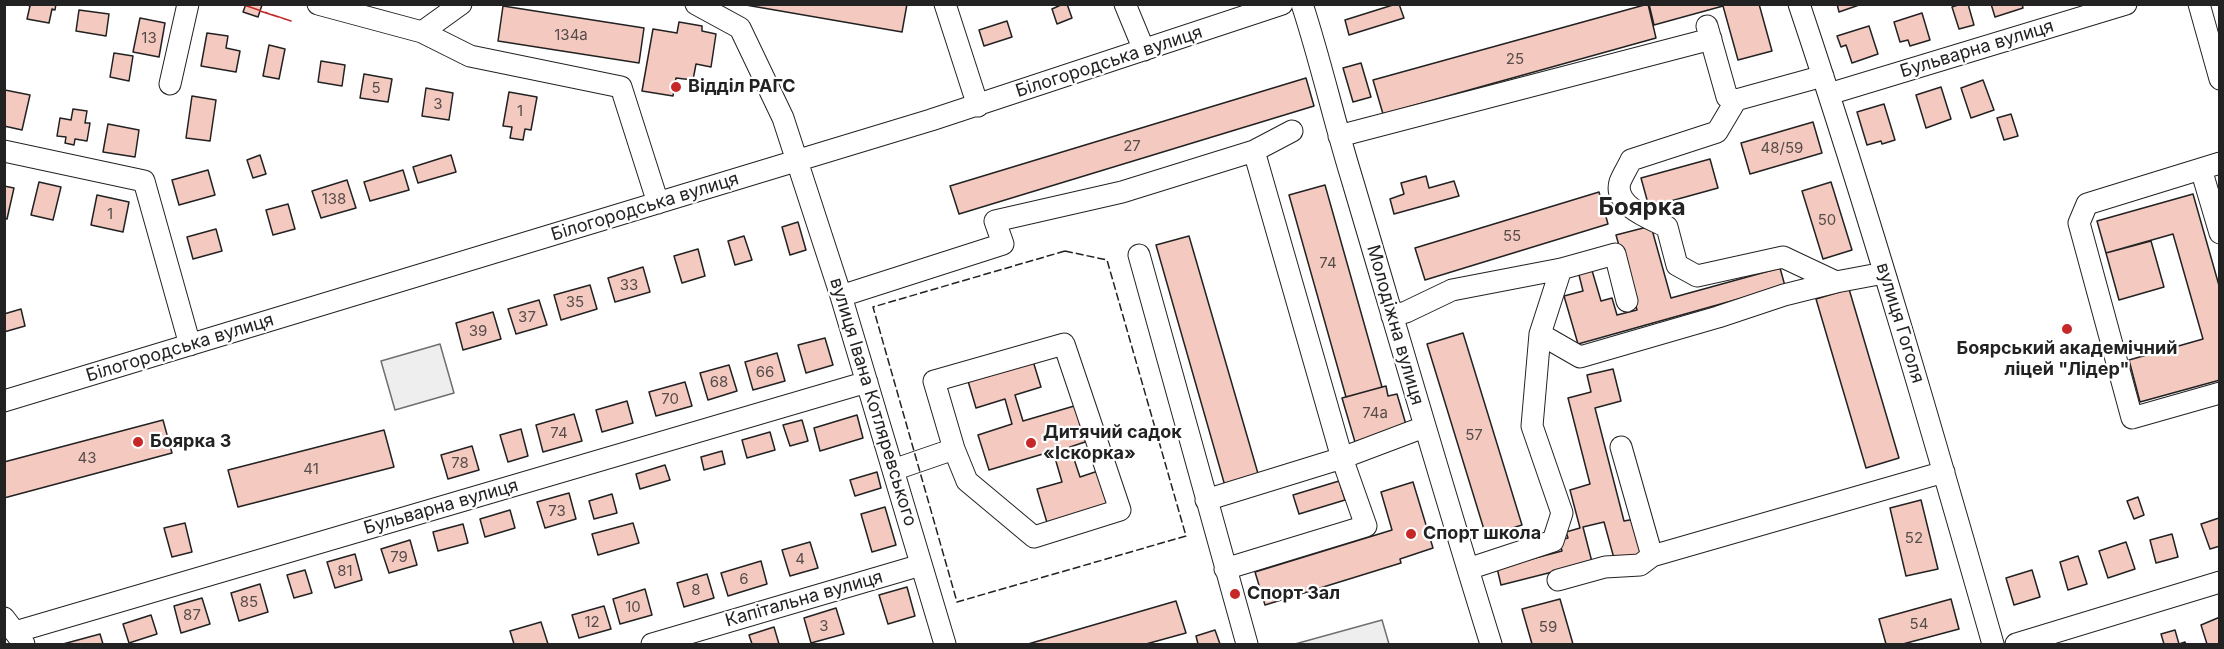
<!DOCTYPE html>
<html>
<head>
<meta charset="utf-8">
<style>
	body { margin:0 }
	#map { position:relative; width:2224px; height:649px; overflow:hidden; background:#fff; font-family:Inter,sans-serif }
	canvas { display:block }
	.frame { position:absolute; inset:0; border:6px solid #222; pointer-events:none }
</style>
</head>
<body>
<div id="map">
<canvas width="2224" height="649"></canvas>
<div class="frame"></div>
</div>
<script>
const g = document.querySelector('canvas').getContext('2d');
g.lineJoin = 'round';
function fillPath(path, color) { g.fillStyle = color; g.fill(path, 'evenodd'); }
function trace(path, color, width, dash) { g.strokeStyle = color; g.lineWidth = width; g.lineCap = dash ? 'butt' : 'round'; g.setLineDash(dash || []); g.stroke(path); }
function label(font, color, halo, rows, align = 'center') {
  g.font = font + ' Inter,sans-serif'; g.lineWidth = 4.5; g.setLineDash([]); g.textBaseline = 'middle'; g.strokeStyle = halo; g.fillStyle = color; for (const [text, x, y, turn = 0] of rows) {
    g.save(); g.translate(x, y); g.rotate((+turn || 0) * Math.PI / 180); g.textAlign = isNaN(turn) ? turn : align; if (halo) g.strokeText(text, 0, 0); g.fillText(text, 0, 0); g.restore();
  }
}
const green = new Path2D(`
	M440 344 454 393 395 410 381 361Z
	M1382 620 1389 644H1295Z`);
const building = new Path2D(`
	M56 4 55 10 52 9 49 23 27 19 30 6 25 4Z
	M246 4 262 5 258 17 243 12Z
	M740 4H907L902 32Z
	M1063 4H1067L1072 18 1057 24 1052 9Z
	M1396 4H1399L1404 18 1349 35 1345 20Z
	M1648 4 1656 38 1383 114 1373 80Z
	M1649 4H1759L1772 51 1738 60 1723 6 1654 25Z
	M1837 4H1862L1839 12Z
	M1961 4H1968L1974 25 1959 29 1952 7Z
	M1991 4H2022L2023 8 1995 17Z
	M503 6 644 28 639 63 498 41Z
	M79 10 109 14 106 36 76 31Z
	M1922 13 1930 40 1910 46 1908 40 1900 42 1894 22Z
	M140 18 165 23 159 57 133 52Z
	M1007 21 1012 37 984 46 979 30Z
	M679 22 702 26V31L716 34 711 67 696 64 693 80 676 78 673 96 642 91 653 29 677 33Z
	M1869 26 1878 54 1852 63 1846 45 1841 47 1837 36Z
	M207 33 228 36 226 48 240 51 236 72 201 66Z
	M269 45 285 49 279 79 263 76Z
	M114 53 133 56 129 81 110 77Z
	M321 61 345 65 342 86 318 82Z
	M1361 63 1371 97 1353 102 1343 68Z
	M364 74 392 79 388 102 360 98Z
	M1306 78 1314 106 959 214 950 186Z
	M1983 80 1994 110 1971 118 1961 88Z
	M1941 87 1951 119 1926 128 1916 95Z
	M426 88 453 93 449 120 422 116Z
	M5 90 30 95 22 130 4 126Z
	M509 92 537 97 531 130 525 129 523 140 510 138 512 127 503 126Z
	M192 96 216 100 210 141 186 138Z
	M1884 104 1895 140 1882 144 1881 141 1867 145 1857 112Z
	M73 109 87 111 85 123H90L87 141 75 139 74 145 65 143 66 137 57 136 60 118 71 120Z
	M2011 114 2018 136 2004 140 1997 118Z
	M1813 122 1822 153 1750 174 1741 143Z
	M108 124 139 130 135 157 103 152Z
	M260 155 266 174 253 178 247 160Z
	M451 155 456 172 418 183 413 167Z
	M1710 159 1718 188 1649 207 1641 178Z
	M208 170 215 195 179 205 172 180Z
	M403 170 409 190 370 201 364 182Z
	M1426 176 1429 188 1454 181 1459 196 1394 214 1390 199 1404 194 1401 183Z
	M347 180 356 208 321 218 312 191Z
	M39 182 61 187 53 220 31 215Z
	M1831 182 1852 250 1823 259 1802 191Z
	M1325 185 1382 387 1346 397 1289 195Z
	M4 186 14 188 7 219 4 218Z
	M1599 192 1608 224 1425 280 1415 248Z
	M2193 194 2220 289V380L2140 402 2129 360 2203 339 2173 234 2106 253 2097 221Z
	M97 195 129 202 123 232 91 225Z
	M288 204 295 229 273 235 266 210Z
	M798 222 806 250 790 255 782 227Z
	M1651 226 1671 298 1780 268 1785 286 1578 344 1564 296 1583 291 1578 271 1591 267 1601 301 1612 298 1617 315 1637 310 1616 235Z
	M216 229 222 251 193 259 187 237Z
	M744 236 752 260 735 265 728 241Z
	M1189 236 1259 477 1225 486 1156 245Z
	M2151 241 2164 287 2119 300 2106 253Z
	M698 249 705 276 682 283 674 256Z
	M643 267 650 292 615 302 608 278Z
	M590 285 597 309 561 320 554 295Z
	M1849 289 1899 458 1866 468 1816 299Z
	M539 300 547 325 516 334 508 309Z
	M21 309 25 326 4 332V314Z
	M493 312 501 339 463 350 456 323Z
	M1463 333 1522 525 1486 536 1427 344Z
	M825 338 833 365 806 373 798 345Z
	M777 353 785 381 753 390 745 362Z
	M1033 361 1041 387 1015 395 1023 421 1081 404 1091 440 1070 447 1080 477 1101 470 1112 507 1048 526 1037 489 1062 482 1053 451 989 470 978 435 1012 424 1005 399 976 408 968 381Z
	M729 365 737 391 708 400 700 373Z
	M1613 369 1621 401 1595 408 1624 521 1635 519 1645 554 1615 562 1604 522 1583 527 1592 562 1501 585 1497 568 1562 551 1559 540 1568 538 1566 532 1580 528 1570 490 1590 484 1568 398 1591 392 1587 375Z
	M685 382 692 406 656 416 649 392Z
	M1386 386 1388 396 1397 394 1407 428 1355 442 1342 398Z
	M627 401 633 423 602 432 596 410Z
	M574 414 582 441 543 452 536 425Z
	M857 415 863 438 820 451 814 428Z
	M163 420 172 453 4 498V462Z
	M802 420 808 441 790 446 783 425Z
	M521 429 528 456 508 462 500 435Z
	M384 430 394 467 238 507 228 470Z
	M770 432 775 450 747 458 742 440Z
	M472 446 479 470 448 479 441 455Z
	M722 451 725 464 704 470 701 457Z
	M665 465 670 480 640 489 636 474Z
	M877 472 881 488 855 496 850 480Z
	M1339 481 1345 500 1299 514 1293 495Z
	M1413 482 1433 548 1400 559 1401 563 1265 605 1255 572 1392 530 1381 492Z
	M569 493 576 519 545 528 537 502Z
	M612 494 617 513 594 519 589 501Z
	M2138 497 2144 515 2134 519 2127 501Z
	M1921 500 1938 569 1906 576 1890 508Z
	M885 507 896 545 872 552 861 514Z
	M510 510 515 528 485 537 480 519Z
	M2219 518 2220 546 2210 549 2201 524Z
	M185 523 192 552 172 557 164 528Z
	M633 523 639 543 598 555 592 534Z
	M463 524 468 543 438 551 433 532Z
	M2172 534 2178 557 2156 563 2150 540Z
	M410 540 417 565 389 573 381 549Z
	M810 542 818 568 790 576 782 550Z
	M2126 542 2135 569 2108 578 2099 551Z
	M355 554 362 580 335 588 327 562Z
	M2078 556 2087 584 2068 590 2060 562Z
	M761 561 767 584 728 596 721 573Z
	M305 570 312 593 294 598 287 575Z
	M2032 570 2040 597 2014 605 2006 578Z
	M707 574 714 598 684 607 677 583Z
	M260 584 268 612 239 621 231 593Z
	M907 587 915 616 888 624 879 595Z
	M645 589 652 615 620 624 613 599Z
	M202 598 210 624 181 633 174 606Z
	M1560 599 1573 644H1532L1522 609Z
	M1951 599 1959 629 1903 644H1886L1879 619Z
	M1176 601 1186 633 1146 644H1028Z
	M604 606 611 629 579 638 572 615Z
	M836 608 844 634 811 643 804 618Z
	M151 615 157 634 129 643 123 624Z
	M2220 617V644H2207L2201 625Z
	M541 622 548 644H514L510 631Z
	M774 627 779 644H752L749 635Z
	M1215 630 1220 644H1198L1196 636Z
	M2175 630 2179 644 2185 642 2186 644H2164L2161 634Z
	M100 634 103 644H63Z`);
const minor = new Path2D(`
	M318 4 422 32 470 56 621 87 658 203
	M696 4 740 28 783 118 841 296 945 644
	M945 4 978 106
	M1125 4 1144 50
	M1302 4C1321 62 1334 121 1352 179 1398 334 1443 490 1491 644
	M1799 4C1870 216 1932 430 1993 644
	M2199 4 2220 79
	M1707 26 1727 97 1736 100 1823 76
	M422 32 461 4
	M170 84 188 4
	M1829 94 2126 4
	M1736 100 1717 132 1631 160C1628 167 1623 174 1620 182 1613 206 1651 219 1667 227L1677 265 1697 276 1783 257 1836 282 1884 273
	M1339 136 1711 39
	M4 151 144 181 190 345
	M2220 163 2087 204 2079 223 2132 418 2220 393
	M2201 169 2220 233
	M1139 255 1247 644
	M1561 269 1540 334 1580 357 1718 317 1784 295 1836 282
	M841 296 1003 244 995 221 1122 192 1254 151 1292 131
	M1392 316 1406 312 1452 290 1561 269 1615 254 1627 301
	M4 401 931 120 1282 4
	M1621 447 1652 556 1944 472
	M893 470 954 449 934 381 1064 344 1120 510 1034 537 967 481 954 449
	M1206 500 1342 458 1424 427
	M1225 569 1366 526 1342 458 1254 151
	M1468 569 1553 541 1562 513 1532 426 1540 334
	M1558 580 1605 567 1640 565 1652 556
	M4 618 24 644
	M15 632 867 382
	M652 644 921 565
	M2016 644 2220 582`);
const fence = new Path2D(`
	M1065 251 1107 260 1186 536 957 602 873 307Z`);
const power = new Path2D(`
	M241 4 291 21 260 11`);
const markers = [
	[676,87,6,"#c62828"],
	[2067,329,6,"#c62828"],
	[138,442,6,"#c62828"],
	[1031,443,6,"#c62828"],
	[1411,534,6,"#c62828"],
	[1235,594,6,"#c62828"]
];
const numberNames = [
	["134а",571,35],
	["13",149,38],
	["25",1515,59],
	["5",376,88],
	["3",438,104],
	["1",520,111],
	["27",1132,146],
	["48/59",1782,148],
	["138",334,199],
	["1",110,214],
	["50",1827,220],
	["55",1512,236],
	["74",1328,263],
	["33",629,285],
	["35",575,302],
	["37",527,317],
	["39",478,331],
	["66",765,372],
	["68",719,382],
	["70",670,399],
	["74а",1375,413],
	["74",559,433],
	["57",1474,435],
	["43",87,458],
	["78",460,463],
	["41",311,469],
	["73",557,511],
	["52",1914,538],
	["79",399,557],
	["4",800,559],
	["81",345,571],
	["6",744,579],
	["8",696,590],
	["85",249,602],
	["10",633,607],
	["87",192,615],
	["12",592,622],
	["54",1919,624],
	["3",824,626],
	["59",1548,627]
];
const streetNames = [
	["Бульварна вулиця",1977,49,-17],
	["Білогородська вулиця",1109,62,-18],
	["Білогородська вулиця",645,207,-17],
	["вулиця Гоголя",1900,323,73],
	["Молодіжна вулиця",1395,325,74],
	["Білогородська вулиця",180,348,-17],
	["вулиця Івана Котляревського",873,402,73],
	["Бульварна вулиця",441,507,-16],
	["Капітальна вулиця",804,599,-16]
];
const poiNames = [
	["Відділ РАГС",688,87],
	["Боярський академічний",2067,349,"center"],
	["ліцей \"Лідер\"",2067,370,"center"],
	["Дитячий садок",1043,433],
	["«Іскорка»",1043,454],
	["Боярка 3",150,442],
	["Спорт школа",1423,534],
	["Спорт Зал",1247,594]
];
const districtNames = [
	["Боярка",1642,208]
];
fillPath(green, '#eee');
trace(green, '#6f6f6f', 1.5);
fillPath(building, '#f3c9c0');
trace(building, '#222', 1.5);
trace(minor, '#222', 23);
trace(minor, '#fff', 21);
trace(fence, '#222', 1.5, [8, 3]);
trace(power, '#c62828', 1.5, [21, 4.5, 3, 4.5]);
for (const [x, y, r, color] of markers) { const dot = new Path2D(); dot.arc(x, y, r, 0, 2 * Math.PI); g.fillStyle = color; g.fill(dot); trace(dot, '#fff', 2); }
label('15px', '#564c4a', null, numberNames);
label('18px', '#222', '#fff', streetNames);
label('bold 18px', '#222', '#fff', poiNames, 'left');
label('bold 24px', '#222', '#fff', districtNames);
</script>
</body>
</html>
